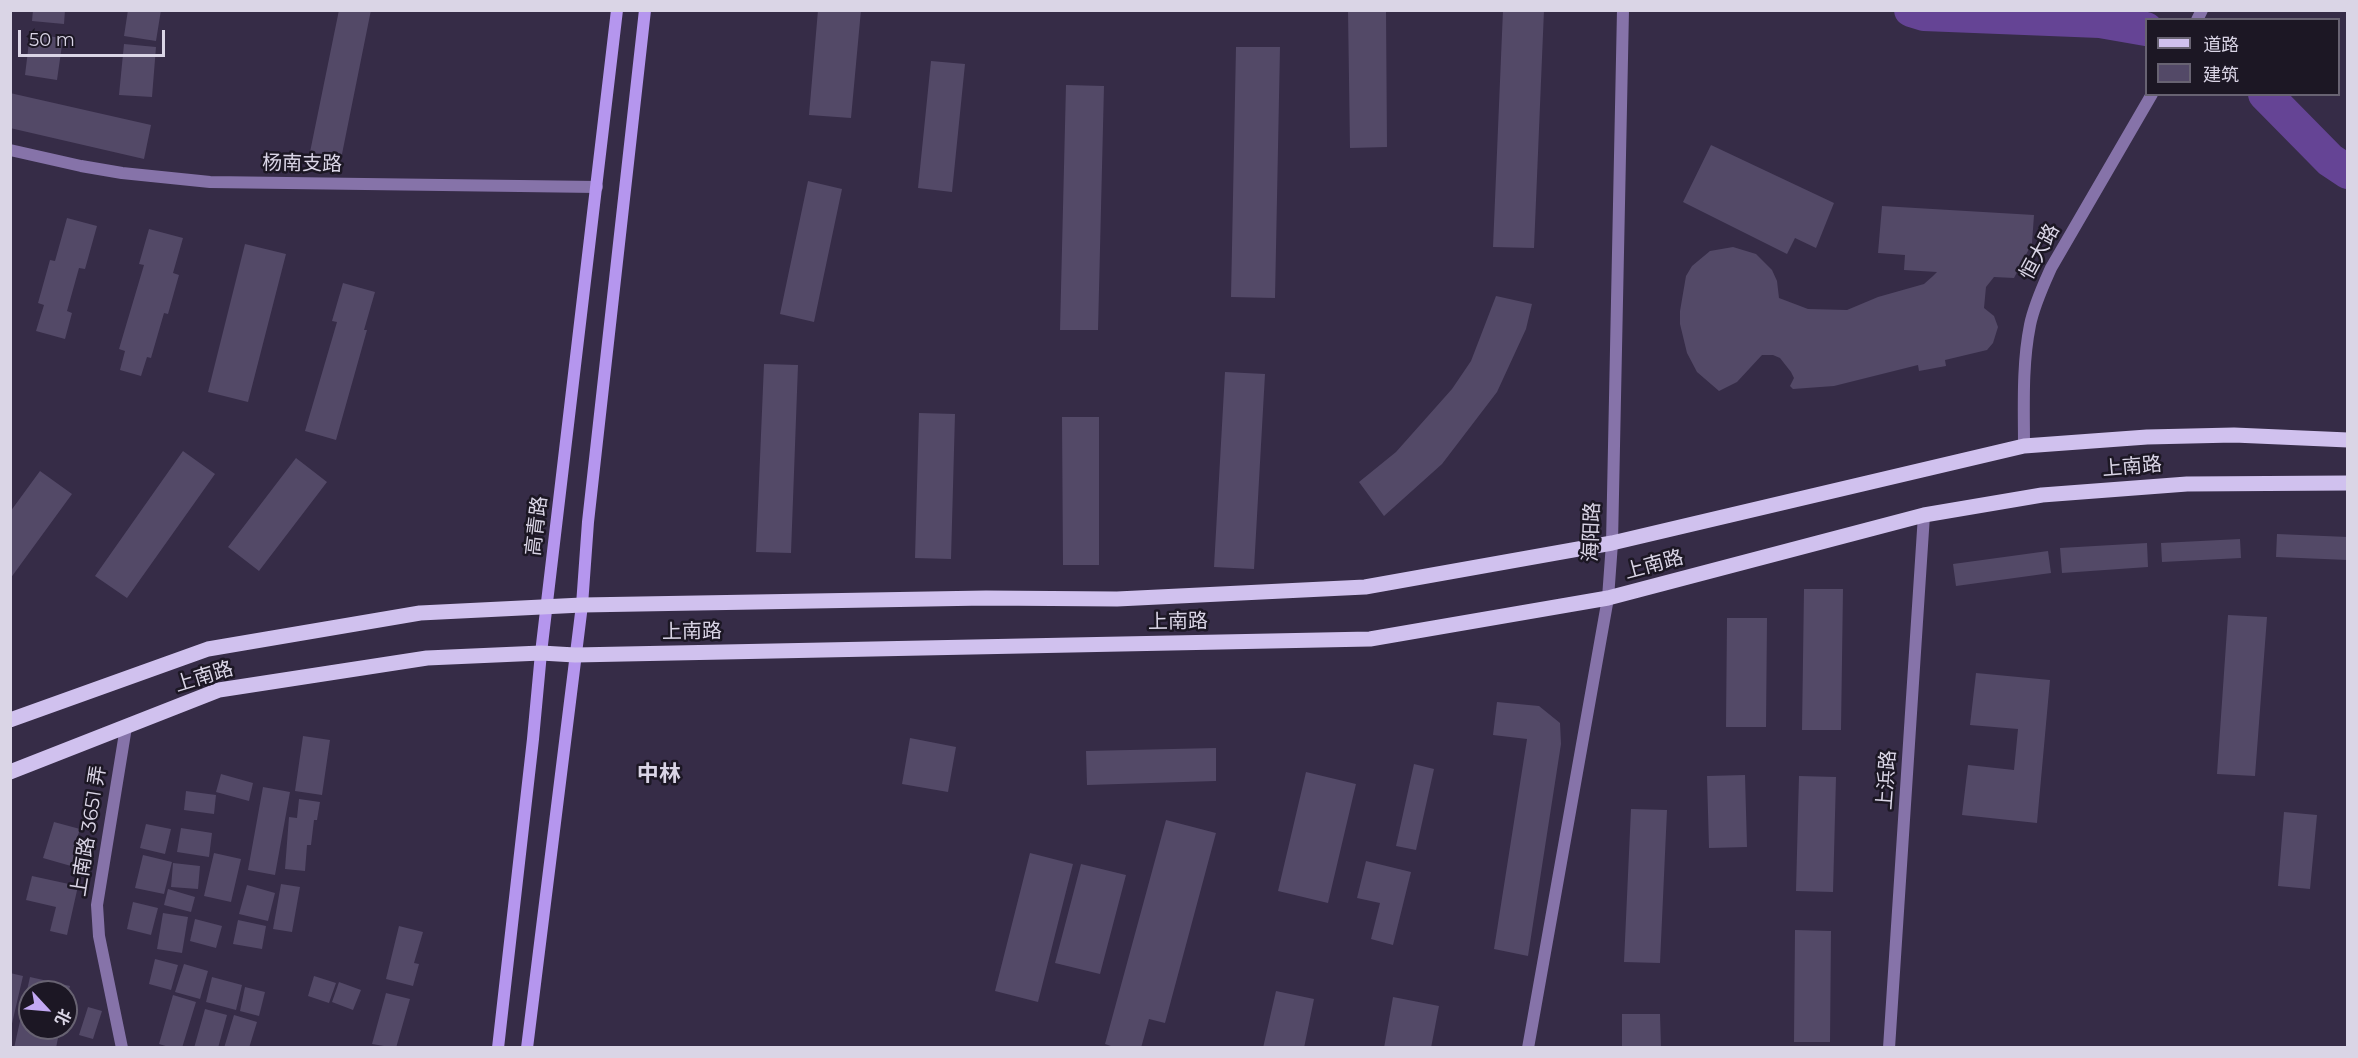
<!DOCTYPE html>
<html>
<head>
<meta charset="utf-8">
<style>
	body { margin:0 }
	#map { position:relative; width:2358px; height:1058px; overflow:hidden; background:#362c47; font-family:Montserrat,"Noto Sans SC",sans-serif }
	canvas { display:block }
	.frame { position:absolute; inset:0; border:12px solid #dad5e6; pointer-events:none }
	.legend { position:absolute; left:2145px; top:18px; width:195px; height:78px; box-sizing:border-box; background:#1c1724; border:2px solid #686372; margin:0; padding:8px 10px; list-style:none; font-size:18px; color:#dad5e6 }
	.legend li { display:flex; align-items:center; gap:12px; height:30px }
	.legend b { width:30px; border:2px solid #686372 }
	.north { position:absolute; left:18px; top:980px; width:60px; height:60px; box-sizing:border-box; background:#1c1724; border:2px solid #686372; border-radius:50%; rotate:116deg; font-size:16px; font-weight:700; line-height:24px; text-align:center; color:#dad5e6 }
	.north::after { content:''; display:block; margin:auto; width:21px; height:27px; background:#c2a8f3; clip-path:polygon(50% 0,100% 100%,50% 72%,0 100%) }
	.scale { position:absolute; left:18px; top:30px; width:147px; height:27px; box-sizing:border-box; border:3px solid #dad5e6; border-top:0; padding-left:8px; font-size:18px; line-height:21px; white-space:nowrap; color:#dad5e6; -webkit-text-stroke:4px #1c1724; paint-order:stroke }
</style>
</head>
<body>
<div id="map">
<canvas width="2358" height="1058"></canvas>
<div class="frame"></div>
<ul class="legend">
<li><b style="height:8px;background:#d0c1ee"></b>道路</li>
<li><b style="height:16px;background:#534967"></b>建筑</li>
</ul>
<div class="north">北</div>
<div class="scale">50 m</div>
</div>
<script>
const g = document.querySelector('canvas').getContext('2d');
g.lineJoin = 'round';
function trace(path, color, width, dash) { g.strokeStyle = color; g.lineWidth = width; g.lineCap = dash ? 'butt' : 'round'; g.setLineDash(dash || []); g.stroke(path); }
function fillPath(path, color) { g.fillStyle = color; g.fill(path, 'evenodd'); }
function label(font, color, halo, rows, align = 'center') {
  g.font = font + ' Montserrat,"Noto Sans SC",sans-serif'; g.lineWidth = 5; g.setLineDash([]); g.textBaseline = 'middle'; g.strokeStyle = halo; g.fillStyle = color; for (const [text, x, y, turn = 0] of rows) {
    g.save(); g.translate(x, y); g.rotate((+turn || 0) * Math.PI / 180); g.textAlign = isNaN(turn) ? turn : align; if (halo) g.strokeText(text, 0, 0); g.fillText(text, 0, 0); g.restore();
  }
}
const river = new Path2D(`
	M1911 10 1924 14 2100 21 2146 29
	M2265 94 2330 160 2348 172`);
const building = new Path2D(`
	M33 10H65L64 24 32 21Z
	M128 10H161L156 41 124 36Z
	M339 10H371L340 164 309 157Z
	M818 10H861L851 118 809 115Z
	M1348 10H1386L1387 147 1350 148Z
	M1503 10H1544L1534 248 1493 247Z
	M30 34 63 38 57 80 25 75Z
	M124 44 156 47 152 97 119 95Z
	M1236 47H1280L1275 298 1231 297Z
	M931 61 965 64 952 192 918 188Z
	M1066 85 1104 86 1098 330H1060Z
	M10 93 151 125 144 159 10 128Z
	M1711 145 1834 203 1816 248 1795 238 1787 254 1683 202Z
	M808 181 842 189 814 322 780 314Z
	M1882 206 2034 215 2032 243 2014 278 1994 277 1986 287 1984 308 1994 316 1998 327 1993 343 1987 350 1945 360 1946 366 1919 371 1918 365 1834 386 1793 389 1790 386 1794 378 1791 372 1780 358 1773 355H1762L1737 382 1719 391 1697 372 1687 353 1680 324V311L1686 276 1692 266 1710 251 1733 247 1756 254 1772 270 1777 281 1779 298 1808 309 1847 310 1878 297 1924 284 1933 276 1937 272 1904 270 1905 255 1878 253Z
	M67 218 97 226 85 269 79 268 67 311 72 313 65 339 36 331 44 305 38 303 50 260 55 261Z
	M149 229 183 238 173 273 179 275 168 314 164 313 151 358 147 357 141 376 120 370 125 351 119 349 144 265 139 264Z
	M245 244 286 254 248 402 208 392Z
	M343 283 375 292 364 330H367L336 440 305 431 337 322 332 321Z
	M1496 296 1532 304 1526 329 1497 392 1442 464 1384 516 1359 482 1396 452 1452 389 1471 361Z
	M764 364 798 365 791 553 756 552Z
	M1225 372 1265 374 1254 569 1214 567Z
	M919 413 955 414 951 559 915 558Z
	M1062 417H1099V565H1063Z
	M183 451 215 474 127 598 95 576Z
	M296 458 327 482 259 571 228 547Z
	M40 471 72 494 10 579V512Z
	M2277 534 2348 537V560L2276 557Z
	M2240 539 2241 558 2162 562 2161 543Z
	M2147 543 2148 567 2062 573 2060 548Z
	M2048 551 2051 573 1956 586 1953 564Z
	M1804 589H1843L1841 730H1802Z
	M2228 615 2267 617 2255 776 2217 774Z
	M1727 618H1767L1766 727H1726Z
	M1976 673 2050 680 2037 823 1962 815 1968 765 2014 770 2018 729 1970 725Z
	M1497 702 1539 706 1560 723 1561 744 1528 956 1494 949 1527 739 1493 735Z
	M303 736 330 740 322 795 295 791Z
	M910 738 956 747 948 792 902 784Z
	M1216 748V781L1087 785 1086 751Z
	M1414 764 1434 769 1416 850 1396 846Z
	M1306 772 1356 784 1328 903 1278 891Z
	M221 774 253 783 249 801 216 792Z
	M1745 775 1747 847 1709 848 1707 776Z
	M1799 776 1836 777 1833 892 1796 891Z
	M263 787 290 792 275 875 248 870Z
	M186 791 216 795 214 814 184 810Z
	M299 799 320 802 317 820H314L311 845H307L305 871 285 869 289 817 297 818Z
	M1631 809 1667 810 1660 963 1624 962Z
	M2284 812 2317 815 2310 889 2278 886Z
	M1166 820 1216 833 1165 1023 1149 1019 1141 1048H1117L1105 1044Z
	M54 822 80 829 76 841 92 846 85 870 43 858Z
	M146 824 171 829 165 854 140 848Z
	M181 828 212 833 209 857 177 852Z
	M214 853 241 859 231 902 204 896Z
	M1030 853 1073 864 1038 1002 995 991Z
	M143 855 172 862 164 894 135 888Z
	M1366 861 1411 872 1393 945 1371 939 1380 903 1357 898Z
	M173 863 200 866 198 889 171 887Z
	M1081 864 1126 875 1100 974 1055 963Z
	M32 876 78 886 67 935 50 931 56 907 26 900Z
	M281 884 300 887 292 932 273 929Z
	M247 885 275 893 268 921 239 914Z
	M168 889 195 897 191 912 164 905Z
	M133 902 158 908 151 935 127 929Z
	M163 913 188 917 182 953 157 949Z
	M195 919 222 926 216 948 190 941Z
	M238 920 266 926 262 949 233 944Z
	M399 926 423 932 414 963 419 964 413 986 386 979Z
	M1795 930 1831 931 1830 1042H1794Z
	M155 959 178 965 171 990 149 984Z
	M184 964 208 971 200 999 175 992Z
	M10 973 23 976 11 1028H10Z
	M314 976 336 983 329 1003 308 996Z
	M30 977 70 986 67 998 66 992H30V1028H60L56 1048H14Z
	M212 977 242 985 236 1010 206 1002Z
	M339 982 361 990 353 1010 332 1002Z
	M245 987 265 992 259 1016 240 1011Z
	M1276 991 1314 999 1304 1048H1263Z
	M386 993 410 999 396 1048 372 1044Z
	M173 995 196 1002 182 1048H172L159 1044Z
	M1393 997 1439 1006 1431 1048H1384Z
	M88 1007 102 1011 93 1039 79 1035Z
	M205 1009 227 1015 218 1048H194Z
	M1622 1014H1660L1661 1048H1622Z
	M234 1015 257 1022 249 1048H224Z`);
const minor = new Path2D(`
	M2197 20 2202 10
	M10 150 81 166 122 173 210 182 597 187
	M2024 446C2024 406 2022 365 2030 325 2034 305 2043 286 2051 268L2152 94
	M122 1048 99 936 97 905 126 727
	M1889 1048 1924 515`);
const tertiary = new Path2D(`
	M1528 1048 1608 598 1612 543 1623 10`);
const secondary = new Path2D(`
	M498 1048 533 739 541 653 617 10
	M527 1048 582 605 588 522 645 10`);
const primary = new Path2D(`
	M10 720 208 649 420 613 582 605 986 598 1117 599 1365 587 1612 543 2024 446 2147 437 2234 435 2348 440
	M10 772 219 690 427 658 541 653 575 655 1370 639 1608 598 1924 515 2042 495 2187 484 2348 483`);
const streetNames = [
	["杨南支路",302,164,1],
	["恒大路",2040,252,-62],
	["上南路",2132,467,-5],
	["高青路",537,526,-83],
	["海阳路",1592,532,-88],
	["上南路",1654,565,-15],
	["上南路",1178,622,-1],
	["上南路",692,632,-1],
	["上南路",204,677,-17],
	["上浜路",1887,780,-86],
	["上南路 3651 弄",89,831,-81]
];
const quarterNames = [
	["中林",659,775]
];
trace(river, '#654495', 34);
fillPath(building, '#534967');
trace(minor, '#8673a9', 12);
trace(tertiary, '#8673a9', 12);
trace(secondary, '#b596ee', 12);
trace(primary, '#d0c1ee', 15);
label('20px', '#dad5e6', '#1c1724', streetNames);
label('bold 22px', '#dad5e6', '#1c1724', quarterNames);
</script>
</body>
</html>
